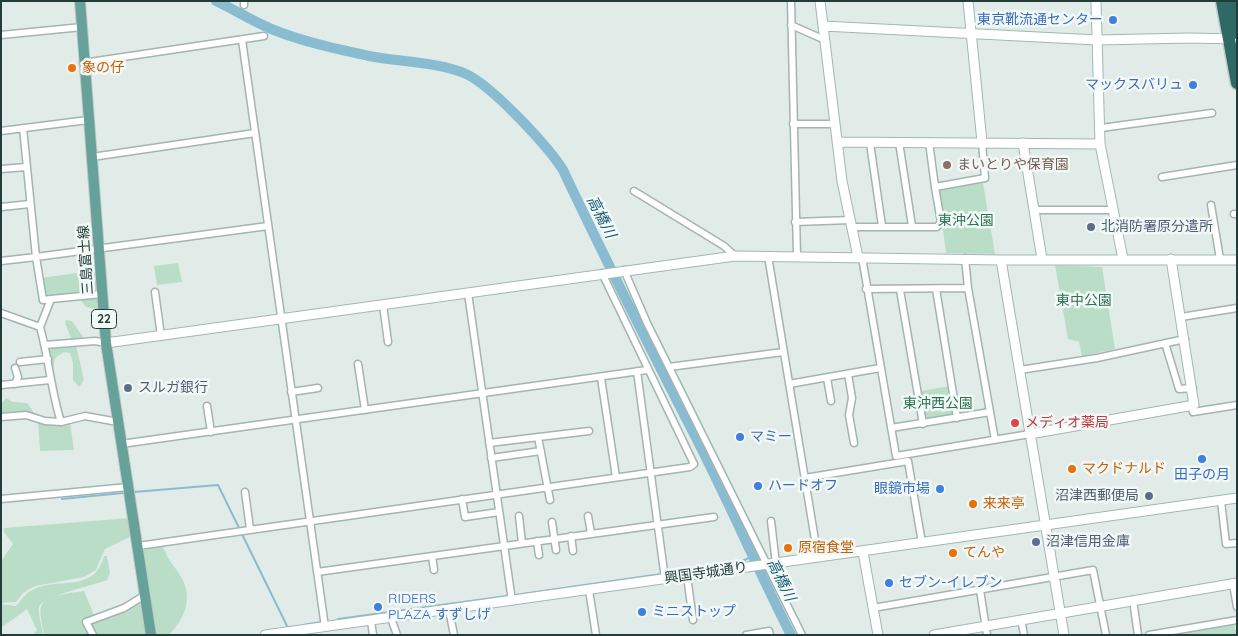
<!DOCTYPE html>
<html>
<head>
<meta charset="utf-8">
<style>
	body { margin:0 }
	#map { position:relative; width:1238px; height:636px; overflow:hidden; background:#e1ece9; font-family:Quicksand,sans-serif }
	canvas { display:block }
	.frame { position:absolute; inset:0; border:2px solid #223d39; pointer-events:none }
</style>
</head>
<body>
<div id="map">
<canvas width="1238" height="636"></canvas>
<div class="frame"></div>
</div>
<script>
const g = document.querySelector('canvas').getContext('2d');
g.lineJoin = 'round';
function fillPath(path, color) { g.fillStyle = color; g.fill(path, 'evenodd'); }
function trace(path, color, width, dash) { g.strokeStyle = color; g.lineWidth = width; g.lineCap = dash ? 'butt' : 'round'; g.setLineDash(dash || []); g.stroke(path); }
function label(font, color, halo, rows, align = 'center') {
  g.font = font + ' Quicksand,"Noto Sans JP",sans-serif'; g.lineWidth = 5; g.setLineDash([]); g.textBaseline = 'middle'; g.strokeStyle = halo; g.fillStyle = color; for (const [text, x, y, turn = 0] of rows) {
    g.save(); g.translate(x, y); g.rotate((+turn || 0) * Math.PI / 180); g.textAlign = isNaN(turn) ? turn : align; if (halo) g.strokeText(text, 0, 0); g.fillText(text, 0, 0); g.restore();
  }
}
const green = new Path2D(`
	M983 183 995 254 946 253 938 190Z
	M178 263 182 282 157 285 154 266Z
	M1055 265 1102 267 1115 349 1082 356 1079 342 1068 339Z
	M98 270 99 292 48 298 44 294 41 278Z
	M100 296V327L96 309 86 307 79 298Z
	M66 320 72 321 83 337 76 345 84 380 79 387 73 380V363L70 353 64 352 55 358 53 370H50L46 350 60 346 71 338 65 323Z
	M950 386 955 415 929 421 925 419 921 391Z
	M6 398 13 402 27 403 35 414 6 412 1 414V404Z
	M38 420 55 424 70 423 74 450 40 451Z
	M130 518 132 536 105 549 96 570 84 577 35 586 23 593 16 602 1 603V561L13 544 4 532V528Z
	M160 545 163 546C169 563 172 562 180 575 194 597 185 618 169 635H155L142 552 147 547Z
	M104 556H107L110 573 107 580C95 585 42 596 39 607 38 615 42 627 43 635H33L37 630 27 609 1 628V604L16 606C22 599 26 592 36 588 63 578 94 592 104 556Z
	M84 591 96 620 140 600 143 602 148 635H44C43 627 39 614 41 607 45 594 73 593 84 591Z
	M1234 625 1237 635H1171Z`);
const stream = new Path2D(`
	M134 492 218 485 288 628
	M62 499 123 493
	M515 595 696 569 740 562 751 557
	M338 619 507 596
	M303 625 321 622`);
const river = new Path2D(`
	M216 1C235 10 254 22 274 30 304 42 337 49 369 56 399 62 439 62 466 74 491 85 548 146 563 170 605 259 649 346 694 434 728 500 757 568 791 635`);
const street = new Path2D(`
	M244 1V5
	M791 1 797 256
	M791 25 825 40
	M1 35 82 27
	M242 40 325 627
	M83 63 264 36
	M793 124H835
	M23 128 36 257 268 226
	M1101 128 1212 113
	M1 131 88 120
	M899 142 912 226
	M929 142 935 187
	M870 143 882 226
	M92 157 255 133
	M1 169 26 167
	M1162 177 1237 165
	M634 191 724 246 735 256
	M1211 205 1220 259
	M1 207 30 204
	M1035 210H1114
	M1234 214H1237
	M795 222 851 220
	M853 227H937L941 222 935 187 985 178 982 142
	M768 256 818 558
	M862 257 896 456 1030 434
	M965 258 968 288
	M1 261 36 257 43 300 51 299
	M624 270 647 323 802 635
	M866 289 968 288 995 440
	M936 289 957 418
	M900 290 923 424
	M155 292 161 336
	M468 293 512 601
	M383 305 388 342
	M1 313 40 327 51 299 102 294
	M1181 317 1237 308
	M40 327C49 359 51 391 61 422
	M1165 343 1179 389 1193 388
	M45 345 95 341 106 343
	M20 362 48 359
	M358 364 365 410
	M669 367 783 352
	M15 368 18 377 15 384
	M1020 370 1097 358 1185 339
	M637 371 665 579
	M848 374 852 398 849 415 854 443
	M601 378 616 477
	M827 378 831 401
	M789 384 880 368
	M1 385 50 380
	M291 392 318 388
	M207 406 211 432
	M1191 406 1193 412 1237 405
	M1 417 26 415 45 421 61 422 85 416 118 422
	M891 428 990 412
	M538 437 550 500
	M489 443 589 431
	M121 444 647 370
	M491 458 541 451
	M805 478 908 461 922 543
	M245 492 250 529
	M1 499 128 487
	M462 499 465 517 499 512
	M1221 501 1226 544 1237 543
	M519 516 522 543
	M588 516 591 533
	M771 521 776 564
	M552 522 556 550
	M571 536 573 551
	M537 541 539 555
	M138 546 690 467 694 464 602 273
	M432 556 434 570
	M317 572 714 517
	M687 576 693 620
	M1233 584 1237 607
	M589 590 596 635
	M980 590 987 635
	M1133 600 1138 635
	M873 608 1093 570 1106 635
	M449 610 454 635
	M391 618 397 635
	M1021 619 1024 635
	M371 621 373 635
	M93 635 86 622 124 608 145 595
	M746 635 769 631 770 635
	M1149 635 1237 620`);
const secondary = new Path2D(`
	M820 1 842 181 858 257
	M968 1 982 142
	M1096 1 1100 144 1123 259
	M823 26 1097 40 1190 38 1237 39
	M837 142 1100 144
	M1023 143 1042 259
	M1001 260 1064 635
	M106 343 735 256 1001 260H1237
	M1030 434 1194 405 1171 259
	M863 552 878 635
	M265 635 1237 498
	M934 635 1237 583`);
const primary = new Path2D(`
	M80 1 106 343 151 635`);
const highway = new Path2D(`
	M1222 1 1237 83
	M1231 1 1237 33`);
const markers = [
	[1113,20,5,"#3f7fe0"],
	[72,68,5,"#e8710a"],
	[1193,85,5,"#3f7fe0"],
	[947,165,5,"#8d6e63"],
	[1091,227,5,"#5c6f8a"],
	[128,388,5,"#5c6f8a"],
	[1015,423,5,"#e0444e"],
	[740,437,5,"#3f7fe0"],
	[1202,459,5,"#3f7fe0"],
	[1072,469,5,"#e8710a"],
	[758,486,5,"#3f7fe0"],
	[940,489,5,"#3f7fe0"],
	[1149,496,5,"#5c6f8a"],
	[973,504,5,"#e8710a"],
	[1036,542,5,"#5c6f8a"],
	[788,548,5,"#e8710a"],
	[953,553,5,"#e8710a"],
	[889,583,5,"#3f7fe0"],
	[378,607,5,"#3f7fe0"],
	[642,612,5,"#3f7fe0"]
];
const shields = [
	[104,319,25]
];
const shieldNames = [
	["22",104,319]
];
const shopNames = [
	["東京靴流通センター",1103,20,"right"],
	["マックスバリュ",1183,85,"right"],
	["マミー",750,437],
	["田子の月",1202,475,"center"],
	["ハードオフ",768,486],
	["眼鏡市場",930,489,"right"],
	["セブン-イレブン",899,583],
	["RIDERS",388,599],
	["PLAZA すずしげ",388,615],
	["ミニストップ",652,612]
];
const foodNames = [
	["象の仔",82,68],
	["マクドナルド",1082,469],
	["来来亭",983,504],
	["原宿食堂",798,548],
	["てんや",963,553]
];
const educationNames = [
	["まいとりや保育園",957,165]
];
const parkNames = [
	["東沖公園",966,221],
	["東中公園",1084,301],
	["東沖西公園",938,404]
];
const serviceNames = [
	["北消防署原分遣所",1101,227],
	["スルガ銀行",138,388],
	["沼津西郵便局",1139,496,"right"],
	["沼津信用金庫",1046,542]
];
const streetNames = [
	["三島富士線",86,260,-94],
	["興国寺城通り",706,573,-8]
];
const healthNames = [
	["メディオ薬局",1025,423]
];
const waterNames = [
	["高橋川",601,217,63],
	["高橋川",781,580,64]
];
fillPath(green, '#baddc8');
trace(stream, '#89bcd1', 2);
trace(river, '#89bcd1', 10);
trace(street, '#a4b4b1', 9);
trace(secondary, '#a0b8b2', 11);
trace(primary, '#c1c9c8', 12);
trace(highway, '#c1c9c8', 15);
trace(street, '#fff', 6);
trace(secondary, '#fff', 9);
trace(primary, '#66a19a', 10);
trace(highway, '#2e6965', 12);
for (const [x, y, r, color] of markers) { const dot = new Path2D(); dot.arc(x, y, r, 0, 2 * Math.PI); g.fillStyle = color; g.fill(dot); trace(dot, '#f2f8f6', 2); }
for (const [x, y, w] of shields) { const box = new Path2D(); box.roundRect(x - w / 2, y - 9.5, w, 19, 4); g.fillStyle = '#f2f8f6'; g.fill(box); trace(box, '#223d39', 1); }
label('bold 12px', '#223d39', null, shieldNames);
label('14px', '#366cbe', '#f2f8f6', shopNames, 'left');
label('14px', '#c56008', '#f2f8f6', foodNames, 'left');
label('14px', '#785e54', '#f2f8f6', educationNames, 'left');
label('14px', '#2c7351', '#f2f8f6', parkNames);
label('14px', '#4e5e75', '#f2f8f6', serviceNames, 'left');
label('14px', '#223d39', '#f2f8f6', streetNames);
label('14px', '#be3a42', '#f2f8f6', healthNames, 'left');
label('italic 15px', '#1c5c79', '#f2f8f6', waterNames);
</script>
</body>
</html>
